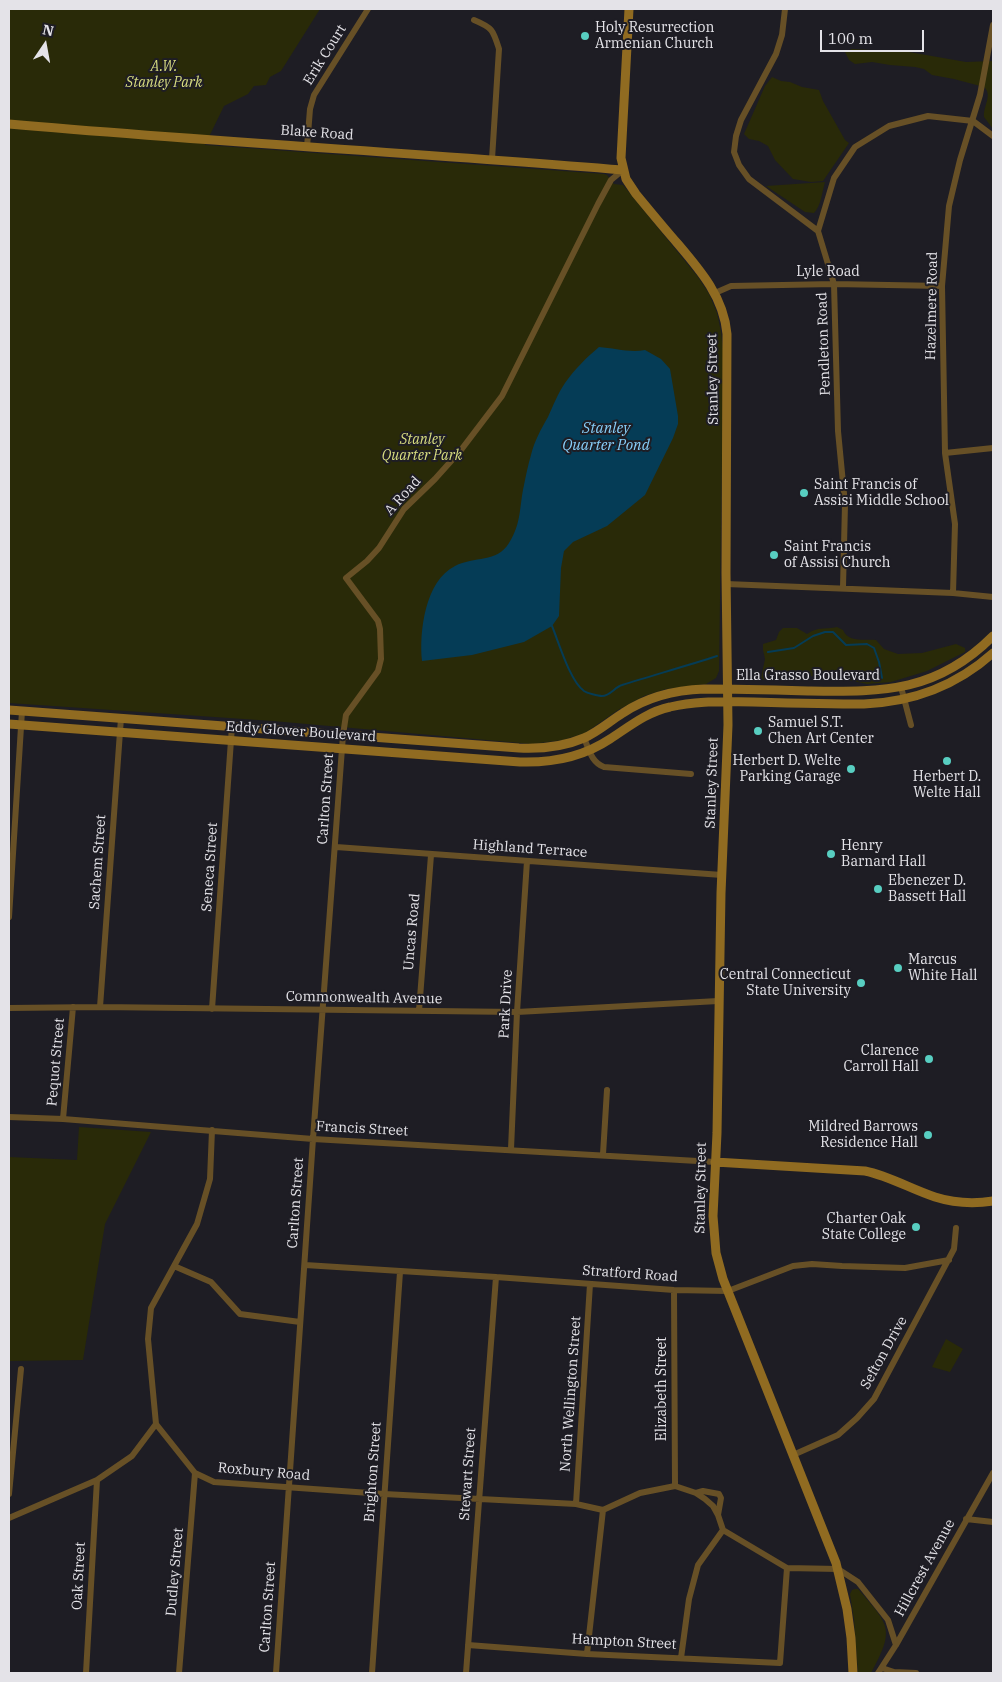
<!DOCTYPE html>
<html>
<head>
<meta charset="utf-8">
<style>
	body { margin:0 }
	#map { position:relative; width:1002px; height:1682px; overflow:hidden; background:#1e1d24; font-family:"IBM Plex Serif",serif }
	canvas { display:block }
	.frame { position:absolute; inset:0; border:10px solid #e4e3e8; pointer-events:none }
	.north { position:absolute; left:20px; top:20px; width:50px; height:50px; -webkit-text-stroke:4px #1e1d24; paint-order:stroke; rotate:12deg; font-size:14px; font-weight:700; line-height:20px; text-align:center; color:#e4e3e8 }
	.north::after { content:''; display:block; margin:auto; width:18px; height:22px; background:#e4e3e8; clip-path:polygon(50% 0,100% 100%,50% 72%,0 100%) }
	.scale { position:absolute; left:820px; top:30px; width:104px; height:22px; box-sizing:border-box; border:2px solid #e4e3e8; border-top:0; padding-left:6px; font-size:15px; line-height:18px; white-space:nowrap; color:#e4e3e8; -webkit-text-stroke:4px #1e1d24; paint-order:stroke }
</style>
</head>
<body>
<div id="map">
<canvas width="1002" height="1682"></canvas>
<div class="frame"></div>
<div class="north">N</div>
<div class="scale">100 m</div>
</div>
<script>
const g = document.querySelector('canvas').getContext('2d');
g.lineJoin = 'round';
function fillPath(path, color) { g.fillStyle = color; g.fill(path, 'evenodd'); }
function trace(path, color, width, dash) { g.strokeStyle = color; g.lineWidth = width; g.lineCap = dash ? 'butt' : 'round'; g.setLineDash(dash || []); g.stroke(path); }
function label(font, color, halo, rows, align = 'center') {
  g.font = font + ' "IBM Plex Serif",serif'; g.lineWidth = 4; g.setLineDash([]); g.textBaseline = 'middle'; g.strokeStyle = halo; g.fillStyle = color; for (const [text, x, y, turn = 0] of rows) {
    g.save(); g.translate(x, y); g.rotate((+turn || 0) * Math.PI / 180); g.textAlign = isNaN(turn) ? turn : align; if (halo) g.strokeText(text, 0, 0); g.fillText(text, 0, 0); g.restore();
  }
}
const green = new Path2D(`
	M9 9H320L281 71 270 77 266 85 254 86 248 94 224 106 205 145 604 174 607 175 614 184 623 185 698 277 709 294 717 313 721 332 723 350 722 454 719 671 716 678 706 684 666 689 644 696 618 710 585 733 563 740 532 744 273 721 9 703Z
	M852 49 909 52 966 62 993 61V129L984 117C983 106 993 95 984 87L954 79 932 75 924 69 915 67 890 65 872 62 855 64 849 60 845 52Z
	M772 77 781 81 790 82 802 87 819 90 823 101 845 140 849 143 823 181 811 182 793 179 775 160 768 146 759 141 749 139 744 134 765 86Z
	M825 182C822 192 821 206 814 213L805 212 766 186Z
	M837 627 843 630C848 643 865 639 876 640L884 649 898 654 922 653 956 644 965 648V652L927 671 891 682 867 684 844 679 810 676 764 680 761 678 765 659 763 650V644L776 640 779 632 783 628H797L807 634C819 626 824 630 837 627Z
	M79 1127 151 1132 105 1224 83 1360 9 1361V1157L77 1160Z
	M946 1339 963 1349 950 1372 932 1367Z
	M855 1589H858C890 1626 895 1629 871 1673H858L854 1619 850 1594 852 1590Z`);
const water = new Path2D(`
	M599 347C614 348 630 353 645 350L661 359 670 369 678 416V424L673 438 645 495 607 526 573 542 564 551 561 568 559 616 552 626 524 642 472 655 422 661C419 632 425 581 455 566 474 556 497 563 509 543 522 522 519 507 524 485 526 475 528 465 531 455 534 442 541 429 548 417 553 406 558 393 565 383 574 370 587 357 599 347Z`);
const stream = new Path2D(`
	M552 626C559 643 570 681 584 691 587 693 598 696 602 696 610 696 615 687 622 685 654 675 686 666 717 656
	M768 652 794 648 813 636 825 632H833L846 645 867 644 874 648 879 662 882 678`);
const street = new Path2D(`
	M785 9 782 35 776 54 741 120 736 136 734 152 739 165 749 179 818 231
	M474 20C493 28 493 30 499 49L492 159
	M307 147 310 109 314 95 368 9
	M715 293 731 286 834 284 942 286
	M945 453 993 448
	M726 584 953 593 993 597
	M843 587 845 504 838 431 834 284 818 231 834 178 855 147 889 126 928 116 973 121 993 136
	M953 593 955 524 945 453 942 286 949 206 960 160 980 95 993 25
	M901 687 911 725
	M584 738C589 749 591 762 604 767L691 774
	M336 847 722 875
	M9 917 22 711
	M100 1007 121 718
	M9 1008 100 1007 517 1012 718 1001
	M212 1009 232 726
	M419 1011 431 855
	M9 1117 63 1119 313 1139 715 1162
	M63 1119 73 1007
	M212 1130 210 1179 197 1224 151 1308 148 1339 156 1424 195 1473 214 1482 384 1494 576 1504 603 1510 640 1493 675 1486 696 1493 705 1499 713 1506 718 1515 723 1530 787 1568 838 1569 858 1582 888 1620 896 1645
	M511 1149 517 1012 527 861
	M603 1154 607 1090
	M305 1265 496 1277 674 1290 728 1291 793 1266 812 1264 842 1266 905 1268 949 1260
	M174 1266 211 1282 240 1314 300 1322
	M674 1290 675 1486
	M793 1455 838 1435 857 1418 874 1399 954 1249 956 1228
	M696 1493 703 1491 719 1494 721 1498 718 1515
	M9 1494 21 1369
	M576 1504 590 1284
	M9 1518 97 1480 132 1456 156 1424
	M966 1519 993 1522
	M468 1645 587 1654 780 1663 787 1568
	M587 1654 603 1510
	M681 1658 689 1599 698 1565 723 1530
	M882 1668 894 1672 916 1673
	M86 1673 97 1480
	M179 1673 195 1473
	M276 1673 313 1139 343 735 346 715 378 671 381 659 380 629 378 621 346 578 367 561 379 548 404 509 435 479 461 450 502 396 598 204 611 180 623 170
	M372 1673 400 1272
	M466 1673 496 1277
	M878 1673 896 1645 993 1473`);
const secondary = new Path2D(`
	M629 9 621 158 626 179 636 194C650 211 664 228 678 244 701 271 724 298 727 334L726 573 728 725 721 893 717 1133 713 1216 716 1253 723 1279 836 1563 847 1609 851 1638 853 1673
	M9 124C213 142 418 153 623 170
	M9 710 519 748C541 749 563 747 584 738 598 732 610 721 623 713 647 697 675 690 704 689 740 689 775 690 811 691 885 692 937 692 993 636
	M9 724 520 762C552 763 583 757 610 739 630 726 647 712 670 707 698 700 726 702 753 702 790 703 827 704 864 704 913 702 956 686 993 653
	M715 1162 865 1171C889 1176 911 1189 935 1197 954 1203 974 1204 993 1201`);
const markers = [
	[585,36,5,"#58cec1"],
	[804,493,5,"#58cec1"],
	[774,555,5,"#58cec1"],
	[758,731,5,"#58cec1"],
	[947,761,5,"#58cec1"],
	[851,769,5,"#58cec1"],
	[831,854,5,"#58cec1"],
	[878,889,5,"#58cec1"],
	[898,968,5,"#58cec1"],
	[861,983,5,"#58cec1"],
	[929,1059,5,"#58cec1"],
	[928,1135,5,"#58cec1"],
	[916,1227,5,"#58cec1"]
];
const poiNames = [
	["Holy Resurrection",595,28],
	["Armenian Church",595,44],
	["Saint Francis of",814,485],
	["Assisi Middle School",814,501],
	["Saint Francis",784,547],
	["of Assisi Church",784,563],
	["Samuel S.T.",768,723],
	["Chen Art Center",768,739],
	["Herbert D. Welte",841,761,"right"],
	["Parking Garage",841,777,"right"],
	["Herbert D.",947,777,"center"],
	["Welte Hall",947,793,"center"],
	["Henry",841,846],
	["Barnard Hall",841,862],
	["Ebenezer D.",888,881],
	["Bassett Hall",888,897],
	["Marcus",908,960],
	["White Hall",908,976],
	["Central Connecticut",851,975,"right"],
	["State University",851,991,"right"],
	["Clarence",919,1051,"right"],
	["Carroll Hall",919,1067,"right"],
	["Mildred Barrows",918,1127,"right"],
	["Residence Hall",918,1143,"right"],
	["Charter Oak",906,1219,"right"],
	["State College",906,1235,"right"]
];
const streetNames = [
	["Erik Court",325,55,-58],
	["Blake Road",317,133,4],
	["Lyle Road",828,272],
	["Hazelmere Road",932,306,-89],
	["Pendleton Road",824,344,-92],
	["Stanley Street",713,379,-91],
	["A Road",403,496,-48],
	["Ella Grasso Boulevard",808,676],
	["Eddy Glover Boulevard",301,732,4],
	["Stanley Street",712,783,-88],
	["Carlton Street",326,799,-86],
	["Highland Terrace",530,849,4],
	["Sachem Street",98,862,-86],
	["Seneca Street",210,867,-86],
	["Uncas Road",412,932,-85],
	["Commonwealth Avenue",364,998,1],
	["Park Drive",506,1004,-87],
	["Pequot Street",56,1062,-85],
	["Francis Street",362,1129,3],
	["Stanley Street",701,1188,-89],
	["Carlton Street",296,1203,-86],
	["Stratford Road",630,1274,4],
	["Sefton Drive",884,1353,-61],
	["Elizabeth Street",662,1389,-90],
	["North Wellington Street",571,1394,-86],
	["Roxbury Road",264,1472,5],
	["Brighton Street",373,1472,-86],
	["Stewart Street",468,1474,-86],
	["Hillcrest Avenue",925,1568,-61],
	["Dudley Street",175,1572,-85],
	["Oak Street",79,1576,-87],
	["Carlton Street",268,1607,-86],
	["Hampton Street",624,1642,3]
];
const parkNames = [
	["A.W.",164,67],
	["Stanley Park",164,83],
	["Stanley",422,440],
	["Quarter Park",422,456]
];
const waterNames = [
	["Stanley",606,429],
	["Quarter Pond",606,446]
];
fillPath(green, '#292a08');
fillPath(water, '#053c56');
trace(stream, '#053c56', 2);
trace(street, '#675026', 6);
trace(secondary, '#906b21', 9);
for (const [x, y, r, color] of markers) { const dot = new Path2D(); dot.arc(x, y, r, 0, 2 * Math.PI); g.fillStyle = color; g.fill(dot); trace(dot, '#1e1d24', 2); }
label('14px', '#e4e3e8', '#1e1d24', poiNames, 'left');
label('14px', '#e4e3e8', '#1e1d24', streetNames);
label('italic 14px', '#d9de80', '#1e1d24', parkNames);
label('italic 15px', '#87cef9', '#1e1d24', waterNames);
</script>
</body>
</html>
